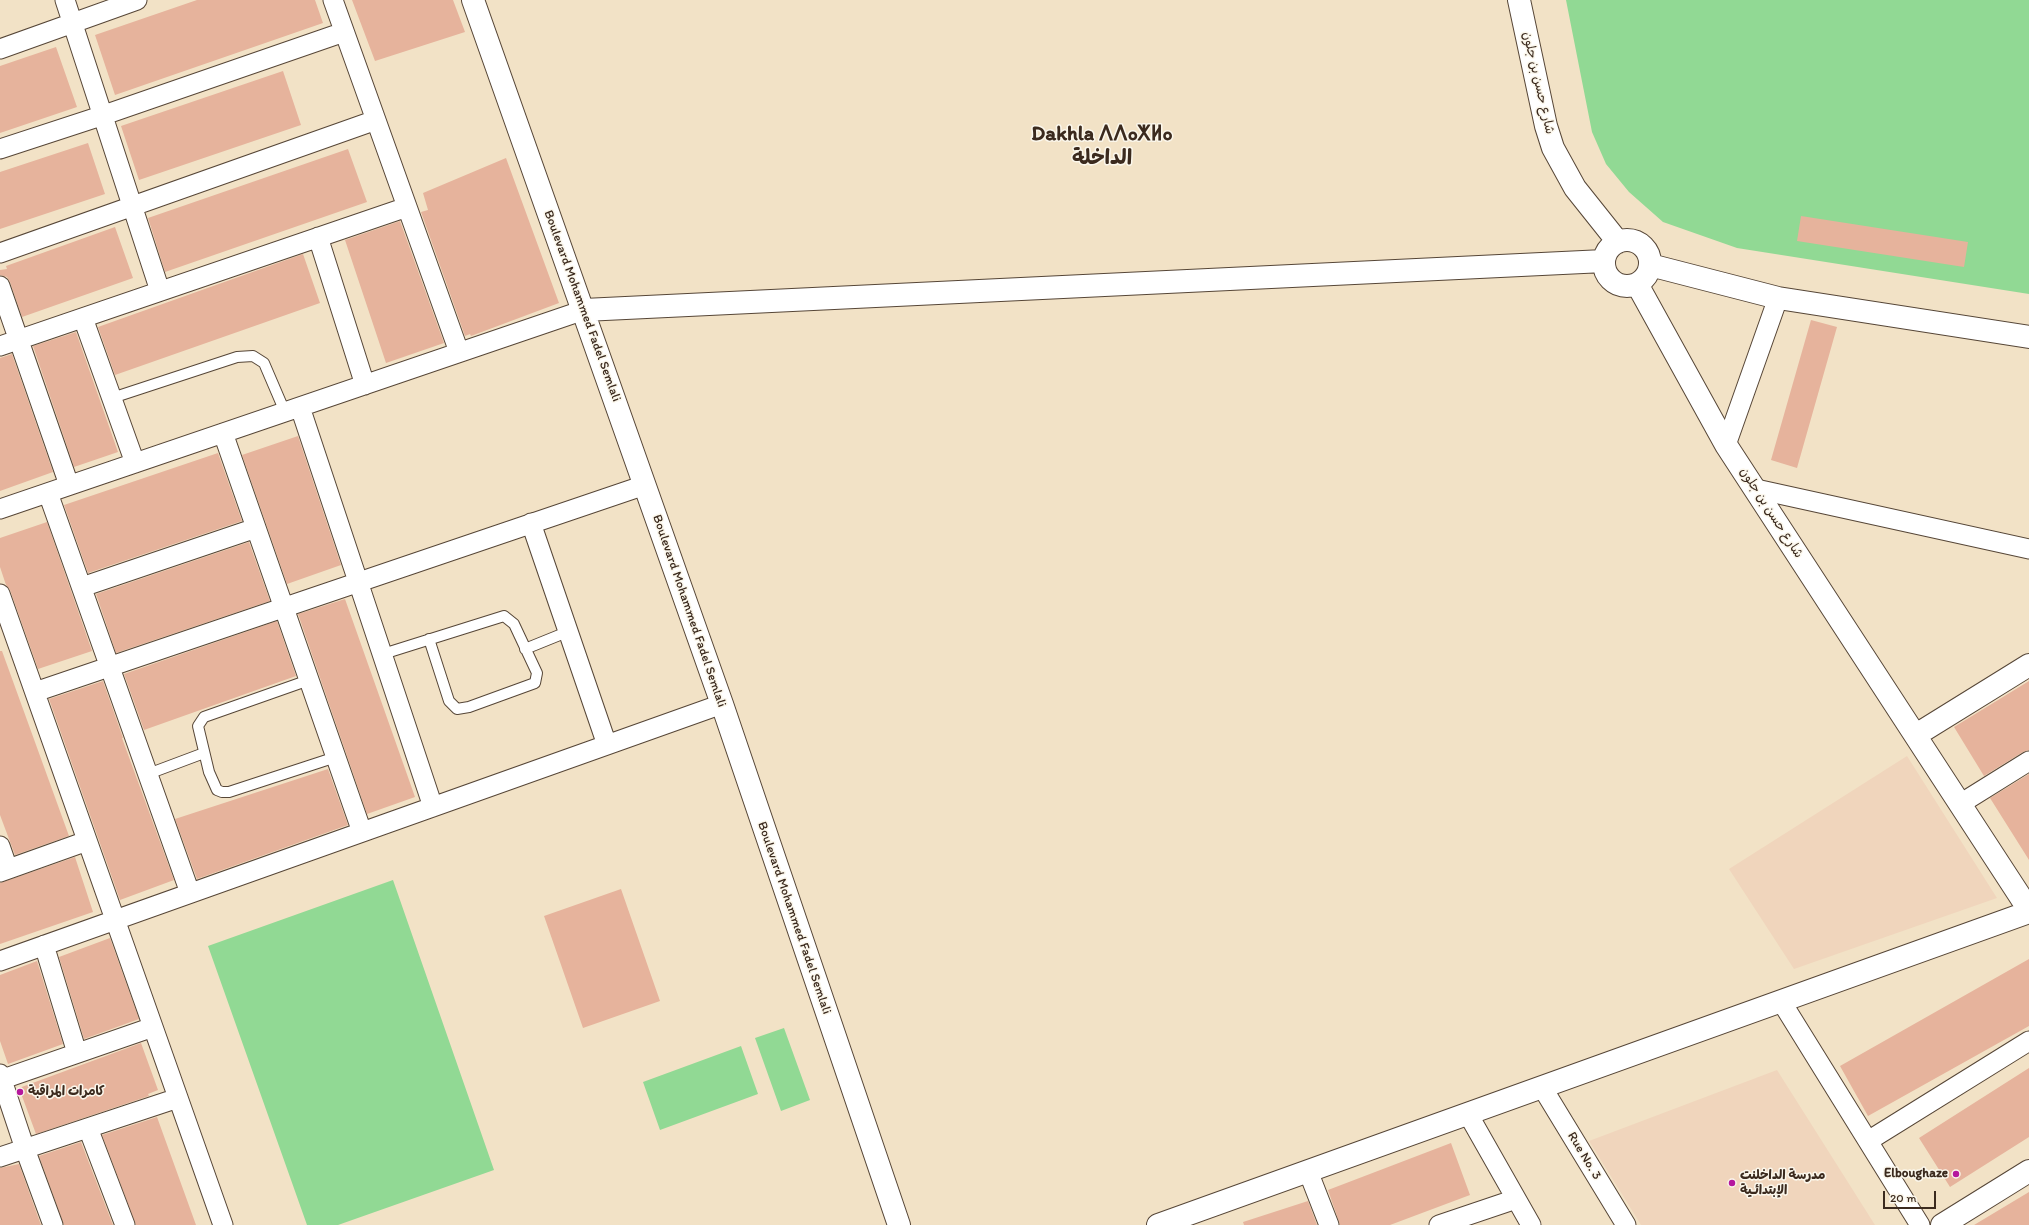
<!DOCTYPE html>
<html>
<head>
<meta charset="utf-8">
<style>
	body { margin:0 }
	#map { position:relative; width:2029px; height:1225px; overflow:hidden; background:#f2e2c6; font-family:Itim,sans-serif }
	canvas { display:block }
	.scale { position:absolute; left:1883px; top:1191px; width:53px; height:18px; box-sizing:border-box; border:2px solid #3b2a1e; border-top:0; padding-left:5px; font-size:12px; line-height:14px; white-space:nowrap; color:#3b2a1e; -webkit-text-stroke:3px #fbf7ec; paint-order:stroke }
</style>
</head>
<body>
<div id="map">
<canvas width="2029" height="1225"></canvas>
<div class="scale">20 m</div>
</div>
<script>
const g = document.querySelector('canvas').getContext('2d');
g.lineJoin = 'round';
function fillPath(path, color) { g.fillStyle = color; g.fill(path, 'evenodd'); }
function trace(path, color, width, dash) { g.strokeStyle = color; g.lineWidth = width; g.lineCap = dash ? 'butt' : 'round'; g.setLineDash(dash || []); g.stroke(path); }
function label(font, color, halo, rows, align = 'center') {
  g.font = font + ' Itim,"Playpen Sans Arabic","Noto Sans Tifinagh",sans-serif'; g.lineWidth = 3; g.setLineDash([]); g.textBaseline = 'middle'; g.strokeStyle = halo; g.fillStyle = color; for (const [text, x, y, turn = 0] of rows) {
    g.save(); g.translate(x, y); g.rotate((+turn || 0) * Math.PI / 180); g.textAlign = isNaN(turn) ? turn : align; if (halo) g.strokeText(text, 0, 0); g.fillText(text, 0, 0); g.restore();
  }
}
const built = new Path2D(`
	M1907 756 1997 898 1794 969 1729 869Z
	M1777 1070 1875 1225H1641L1589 1141Z`);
const green = new Path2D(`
	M1566 0H2029V294L1737 248 1663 222 1629 192 1606 164 1592 132Z
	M393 880 494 1170 338 1225H307L208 946Z
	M784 1028 810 1100 781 1111 755 1038Z
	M741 1046 758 1094 660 1130 643 1082Z`);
const building = new Path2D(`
	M197 0H315L323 23 115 95 95 35Z
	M352 0H453L465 32 375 61Z
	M56 47 77 107 0 133V66Z
	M283 71 301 125 139 180 121 126Z
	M88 143 105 194 0 229V172Z
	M348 149 367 202 165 272 148 218Z
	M506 158 559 303 471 336 470 334 465 336 421 212 428 210 423 193Z
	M1801 216 1968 242 1964 267 1797 241Z
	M400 221 444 343 386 363 345 240Z
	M115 227 133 278 22 317 10 282 7 277 0 275V270L7 269 6 266Z
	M303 254 320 303 115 375 98 327Z
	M1811 320 1837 327 1797 468 1771 460Z
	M76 332 118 452 74 467 33 346Z
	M12 354 53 472 0 491V358Z
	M298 436 341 565 287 584 242 455Z
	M218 453 242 521 88 573 64 505Z
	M47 522 92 651 38 669 10 590 6 585 0 567V538Z
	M249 542 270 601 116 653 96 594Z
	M345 599 415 797 367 814 298 614Z
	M277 621 296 676 144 730 124 674Z
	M0 651H2L69 836 15 855 0 815Z
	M103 681 123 738H122L174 880 120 900 49 699Z
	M2029 681V750L2023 752 1984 776 1954 727Z
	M328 769 348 825 197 879 175 819Z
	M2029 774V860L1990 798Z
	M75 857 93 912 0 944V883Z
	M621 889 660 1001 583 1028 544 916Z
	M110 938 139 1019 84 1039 59 957Z
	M2029 959V1026L1868 1116 1840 1066Z
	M37 961 63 1044 8 1064 0 1041V975Z
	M141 1043 158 1090 148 1094 149 1096 36 1134 19 1088Z
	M2029 1068V1137L1950 1187 1919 1138Z
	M157 1117 196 1225H136L102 1135Z
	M81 1142 113 1225H64L39 1156Z
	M1451 1143 1470 1195 1390 1225H1340L1328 1190Z
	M19 1164 41 1225H0V1168Z
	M2029 1192V1225H1974Z
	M1308 1201 1317 1225H1244L1243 1222Z`);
const lane = new Path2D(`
	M112 398 237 357 253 356 264 363 285 412
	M525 649 567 632
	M383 654 504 616 514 624 537 673 535 683 469 707 457 709 449 701 429 639
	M309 680 204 717 198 726 209 772 217 790 222 792H229L336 757
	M148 774 204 753`);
const street = new Path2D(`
	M65 0 160 291
	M333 0 459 352
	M0 49 137 0
	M0 149 104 115 344 32
	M318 237 365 385
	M0 253 376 120
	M0 286 69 485
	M83 318 135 463
	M0 346 407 207
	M300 407 433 807
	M223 433 362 832
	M1726 445 1778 298
	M1756 489 2029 549
	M48 493 190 893
	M0 509 584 310
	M531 523 607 745
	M82 587 256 528
	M0 594 223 1225
	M35 692 645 485
	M1960 804 2029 761
	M0 846 8 869
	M0 872 87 841
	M44 945 77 1053
	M0 961 722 704
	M1781 1001 1920 1225
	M0 1074 25 1149 53 1225
	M0 1080 153 1027
	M1542 1087 1626 1225
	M1468 1114 1531 1225
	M88 1128 125 1225
	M1868 1141 2029 1041
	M0 1157 178 1098
	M1308 1171 1329 1225
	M1439 1225 1516 1199`);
const secondary = new Path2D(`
	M473 0 722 704 899 1225
	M1519 0 1546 126 1553 148 1575 188 1618 242
	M1604 263a23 23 0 1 1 46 0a23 23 0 1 1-46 0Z
	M1650 265 1778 298 2029 337
	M1637 284 1726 445 2029 910
	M584 310 1604 261
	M1916 735 2029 665
	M1158 1225 2029 912
	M1942 1225 2029 1171`);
const markers = [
	[20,1092,4,"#b5179e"],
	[1956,1174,4,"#b5179e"],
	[1732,1183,4,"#b5179e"]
];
const streetNames = [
	["شارع حسن بن جلون",1538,83,77],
	["Boulevard Mohammed Fadel Semlali",582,306,70],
	["شارع حسن بن جلون",1771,513,57],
	["Boulevard Mohammed Fadel Semlali",689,611,71],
	["Boulevard Mohammed Fadel Semlali",794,918,71],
	["Rue No. 3",1584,1156,59]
];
const poiNames = [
	["كامرات المراقبة",28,1092],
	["Elboughaze",1948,1174,"right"],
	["مدرسة الداخلنت",1740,1176],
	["الإبتدائـية",1740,1191]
];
const townNames = [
	["Dakhla ⴷⴷⴰⵅⵍⴰ",1102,135],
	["الداخلة",1102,159]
];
fillPath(built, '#f0d5bc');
fillPath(green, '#91d994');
fillPath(building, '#e6b39c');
trace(lane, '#564637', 12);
trace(street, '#564637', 21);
trace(secondary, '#564637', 24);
trace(lane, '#fff', 10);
trace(street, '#fff', 19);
trace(secondary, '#fff', 22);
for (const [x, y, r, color] of markers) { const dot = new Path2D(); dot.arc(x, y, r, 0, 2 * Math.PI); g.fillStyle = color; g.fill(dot); trace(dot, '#fbf7ec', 1.5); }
label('13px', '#3b2a1e', '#fbf7ec', streetNames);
label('bold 13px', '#3b2a1e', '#fbf7ec', poiNames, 'left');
label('bold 21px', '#3b2a1e', '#fbf7ec', townNames);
</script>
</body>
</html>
